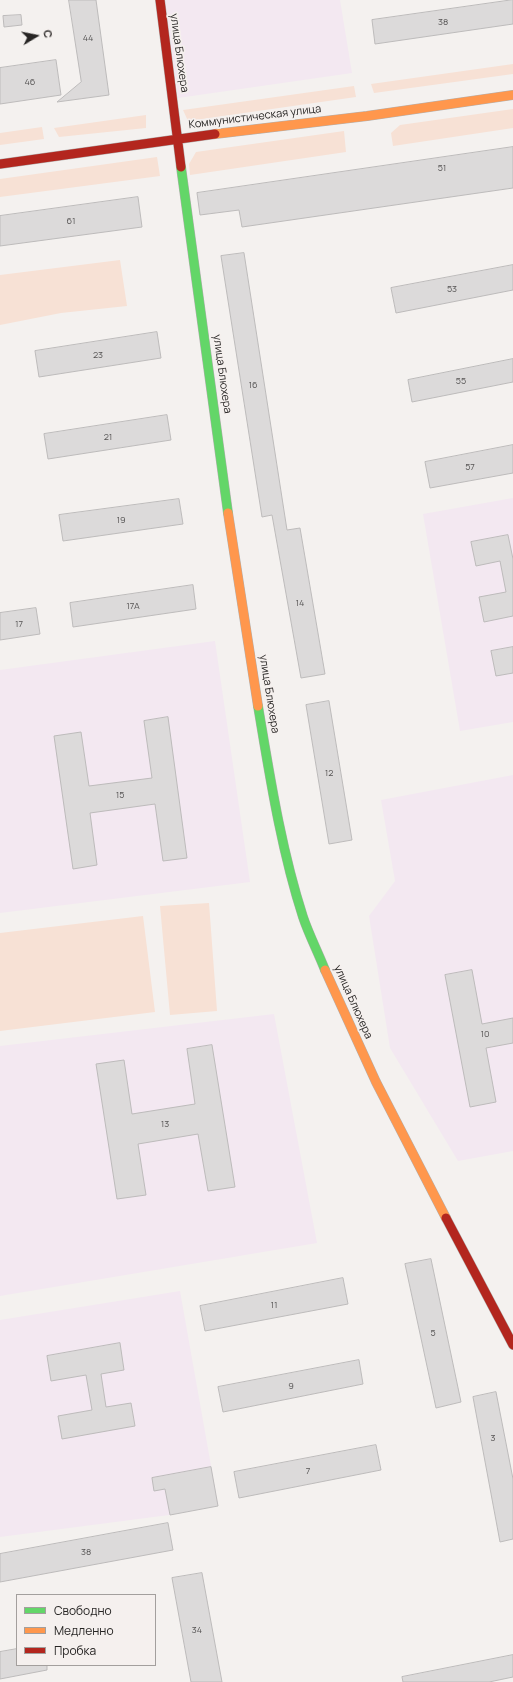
<!DOCTYPE html>
<html>
<head>
<meta charset="utf-8">
<style>
	body { margin:0 }
	#map { position:relative; width:513px; height:1682px; overflow:hidden; background:#f4f1ef; font-family:Manrope,sans-serif }
	canvas { display:block }
	.legend { position:absolute; left:16px; top:1594px; width:140px; height:72px; box-sizing:border-box; background:#f5f0ee; border:1px solid #a39f9d; margin:0; padding:5px 7px; list-style:none; font-size:12px; color:#272524 }
	.legend li { display:flex; align-items:center; gap:8px; height:20px }
	.legend b { width:20px; border:1px solid #a39f9d }
	.north { position:absolute; left:16px; top:16px; width:40px; height:40px; -webkit-text-stroke:3px #f5f0ee; paint-order:stroke; rotate:80deg; font-size:11px; font-weight:700; line-height:16px; text-align:center; color:#272524 }
	.north::after { content:''; display:block; margin:auto; width:14px; height:18px; background:#272524; clip-path:polygon(50% 0,100% 100%,50% 72%,0 100%) }
</style>
</head>
<body>
<div id="map">
<canvas width="513" height="1682"></canvas>
<ul class="legend">
<li><b style="height:5px;background:#63d668"></b>Свободно</li>
<li><b style="height:5px;background:#ff974d"></b>Медленно</li>
<li><b style="height:5px;background:#b3261e"></b>Пробка</li>
</ul>
<div class="north">С</div>
</div>
<script>
const g = document.querySelector('canvas').getContext('2d');
g.lineJoin = 'round';
function fillPath(path, color) { g.fillStyle = color; g.fill(path, 'evenodd'); }
function trace(path, color, width, dash) { g.strokeStyle = color; g.lineWidth = width; g.lineCap = dash ? 'butt' : 'round'; g.setLineDash(dash || []); g.stroke(path); }
function label(font, color, halo, rows, align = 'center') {
  g.font = font + ' Manrope,sans-serif'; g.lineWidth = 3.5; g.setLineDash([]); g.textBaseline = 'middle'; g.strokeStyle = halo; g.fillStyle = color; for (const [text, x, y, turn = 0] of rows) {
    g.save(); g.translate(x, y); g.rotate((+turn || 0) * Math.PI / 180); g.textAlign = isNaN(turn) ? turn : align; if (halo) g.strokeText(text, 0, 0); g.fillText(text, 0, 0); g.restore();
  }
}
const education = new Path2D(`
	M165 0H340L352 73 178 98Z
	M513 498V722L460 731 423 514Z
	M215 641 250 882 0 913V670Z
	M513 775V1151L458 1161 390 1048 369 916 395 881 381 800Z
	M274 1014 317 1243 0 1296V1046Z
	M180 1291 218 1505 169 1515 0 1537V1320Z`);
const green = new Path2D(`
	M513 64V74L374 93 371 84Z
	M354 86 356 97 188 121 183 110Z
	M513 109V128L393 146 391 133 400 125Z
	M146 115V128L59 137 54 128Z
	M42 127 44 139 0 145V133Z
	M344 131 346 152 190 175 189 164 196 152Z
	M157 157 160 176 0 197V179Z
	M120 260 127 306 61 313 0 325V275Z
	M209 903 217 1011 170 1015 160 906Z
	M143 916 155 1012 0 1031V933Z`);
const building = new Path2D(`
	M69 0H96L109 95 57 102 81 82Z
	M513 0V24L375 44 372 20Z
	M21 15 22 25 4 27 3 16Z
	M56 60 61 95 0 104V68Z
	M513 147V188L242 227 239 210 200 215 197 193Z
	M138 197 142 227 0 246V216Z
	M244 253 287 530 300 528 325 674 301 678 272 515 262 517 221 256Z
	M513 265V290L396 313 391 288Z
	M157 332 161 358 39 377 35 351Z
	M513 359V382L412 402 408 380Z
	M167 415 171 440 48 459 44 434Z
	M513 445V473L430 488 425 462Z
	M179 499 183 524 63 541 59 515Z
	M508 535 513 559V616L484 622 479 597 506 592 500 561 476 566 471 542Z
	M193 585 196 609 73 627 70 603Z
	M36 608 40 634 0 640V613Z
	M513 647V673L496 676 491 651Z
	M329 701 352 840 329 844 306 705Z
	M168 717 187 858 163 861 155 804 90 813 97 865 73 869 54 736 81 732 89 786 152 778 144 721Z
	M472 970 482 1024 513 1018V1043L486 1048 496 1102 470 1107 445 975Z
	M212 1045 235 1187 208 1191 198 1134 138 1144 146 1195 117 1199 96 1064 124 1060 132 1114 195 1104 187 1049Z
	M431 1259 461 1402 436 1408 405 1264Z
	M343 1278 348 1304 205 1331 200 1306Z
	M120 1343 124 1370 101 1374 106 1407 131 1403 135 1426 62 1439 58 1416 92 1410 86 1375 51 1381 47 1356Z
	M359 1360 363 1384 223 1412 218 1387Z
	M496 1392 513 1479V1539L500 1542 473 1397Z
	M376 1445 381 1470 239 1498 234 1472Z
	M211 1467 218 1506 170 1515 165 1489 154 1491 152 1478Z
	M168 1523 173 1550 0 1582V1554Z
	M202 1573 222 1682H191L172 1578Z
	M17 1649V1665H47V1670L0 1679V1652Z
	M513 1655V1677L489 1682H403L402 1677Z`);
const fast = new Path2D(`
	M181 167 228 513
	M258 706C270 777 281 849 303 917 309 935 318 952 325 970`);
const slow = new Path2D(`
	M215 134 367 116 513 95
	M228 513 258 706
	M325 970 376 1082 446 1218`);
const jam = new Path2D(`
	M160 0 181 167
	M0 164 215 134
	M446 1218 513 1345`);
const numberNames = [
	["38",443,22],
	["44",88,38],
	["46",30,82],
	["51",442,168],
	["61",71,221],
	["53",452,289],
	["23",98,355],
	["55",461,381],
	["16",253,385],
	["21",108,437],
	["57",470,467],
	["19",121,520],
	["14",300,603],
	["17А",133,606],
	["17",19,624],
	["12",329,773],
	["15",120,795],
	["10",485,1034],
	["13",165,1124],
	["11",274,1305],
	["5",433,1333],
	["9",291,1386],
	["3",493,1438],
	["7",308,1471],
	["38",86,1552],
	["34",197,1630]
];
const streetNames = [
	["улица Блюхера",179,53,82],
	["Коммунистическая улица",255,117,-7],
	["улица Блюхера",222,374,82],
	["улица Блюхера",269,694,81],
	["улица Блюхера",353,1002,66]
];
fillPath(education, '#f3e8f1');
fillPath(green, '#f7e1d5');
fillPath(building, '#dcdada');
trace(building, '#bdbbbb', 1);
trace(fast, '#b1afae', 10);
trace(slow, '#b1afae', 10);
trace(jam, '#b1afae', 10);
trace(fast, '#63d668', 9);
trace(slow, '#ff974d', 9);
trace(jam, '#b3261e', 9);
label('9px', '#565454', null, numberNames);
label('11px', '#272524', '#f5f0ee', streetNames);
</script>
</body>
</html>
